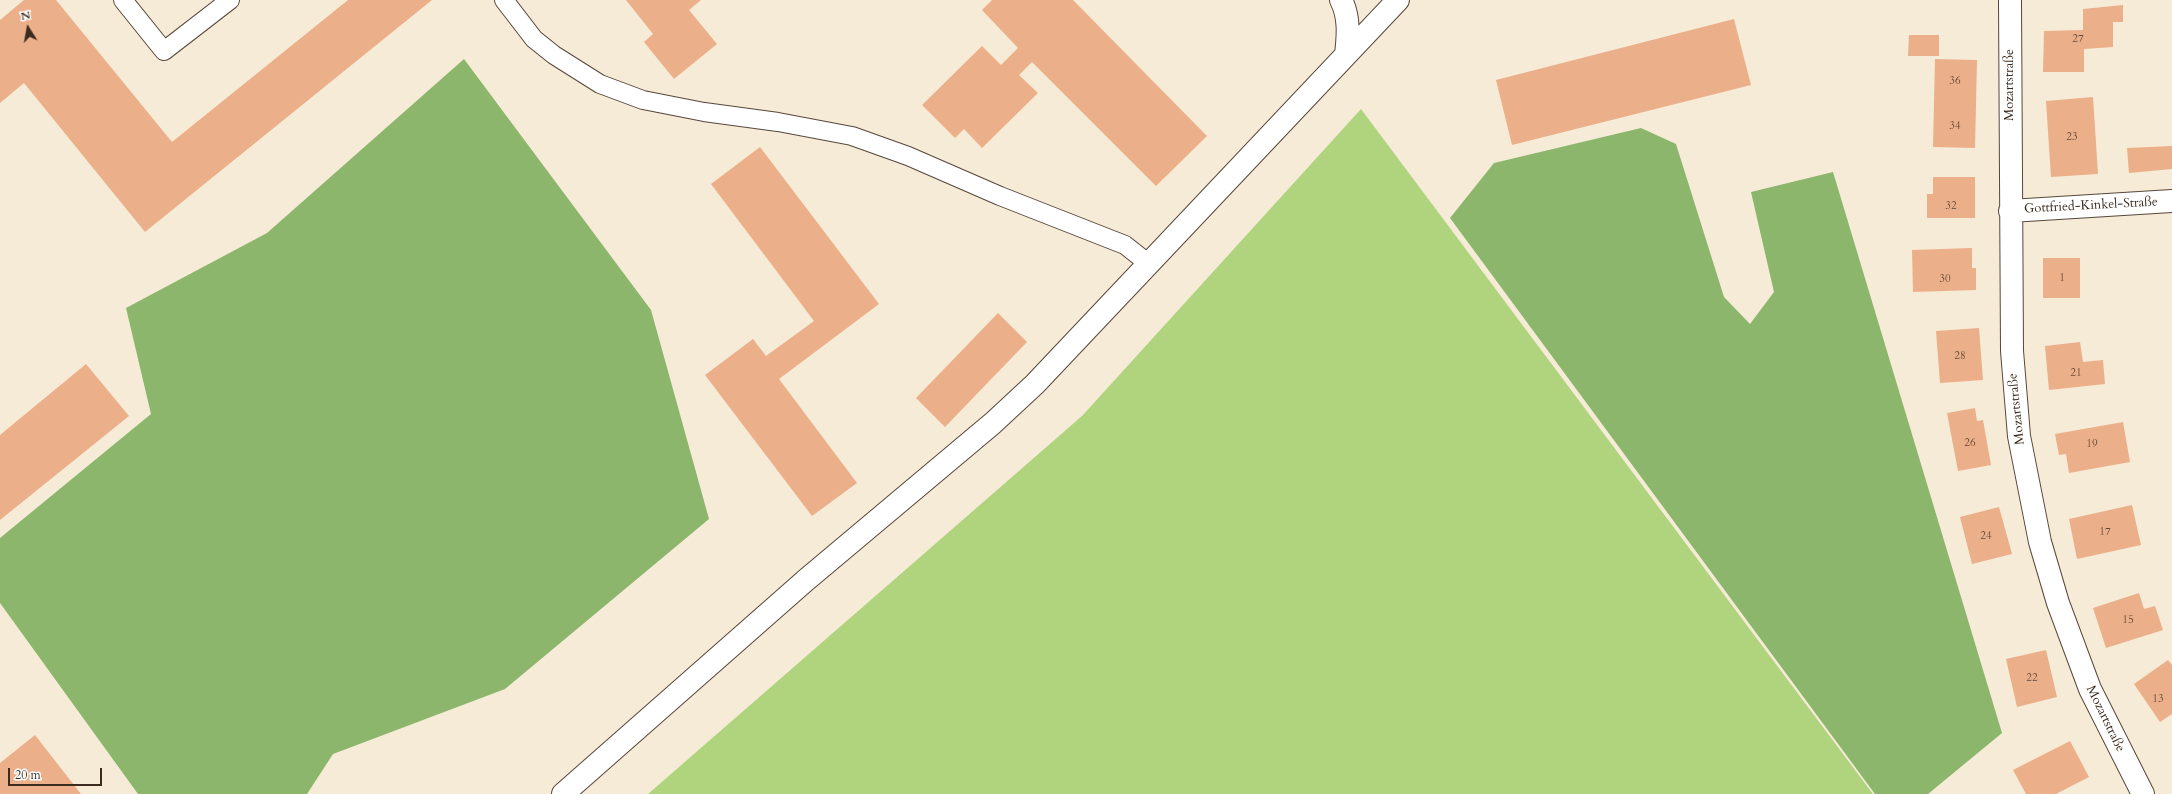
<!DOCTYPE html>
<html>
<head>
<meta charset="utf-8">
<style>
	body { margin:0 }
	#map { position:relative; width:2172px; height:794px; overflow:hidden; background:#f6ebd7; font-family:Cardo,serif }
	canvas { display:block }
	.north { position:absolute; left:8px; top:8px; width:40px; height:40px; -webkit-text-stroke:3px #fff; paint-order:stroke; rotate:349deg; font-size:11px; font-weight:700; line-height:16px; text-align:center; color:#3b2a1e }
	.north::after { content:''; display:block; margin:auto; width:14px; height:18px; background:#3b2a1e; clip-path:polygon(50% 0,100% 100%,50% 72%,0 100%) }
	.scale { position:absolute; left:8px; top:768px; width:94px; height:18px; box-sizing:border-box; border:2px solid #3b2a1e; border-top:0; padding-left:5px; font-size:12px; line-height:14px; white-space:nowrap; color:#3b2a1e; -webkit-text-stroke:3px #fff; paint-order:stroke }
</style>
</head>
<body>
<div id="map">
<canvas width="2172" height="794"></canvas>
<div class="north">N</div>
<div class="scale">20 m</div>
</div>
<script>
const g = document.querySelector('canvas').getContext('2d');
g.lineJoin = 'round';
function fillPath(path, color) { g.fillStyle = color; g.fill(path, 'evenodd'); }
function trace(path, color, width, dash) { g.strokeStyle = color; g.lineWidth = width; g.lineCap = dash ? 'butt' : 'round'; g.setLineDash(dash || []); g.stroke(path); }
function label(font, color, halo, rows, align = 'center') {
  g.font = font + ' Cardo,serif'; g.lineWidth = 4; g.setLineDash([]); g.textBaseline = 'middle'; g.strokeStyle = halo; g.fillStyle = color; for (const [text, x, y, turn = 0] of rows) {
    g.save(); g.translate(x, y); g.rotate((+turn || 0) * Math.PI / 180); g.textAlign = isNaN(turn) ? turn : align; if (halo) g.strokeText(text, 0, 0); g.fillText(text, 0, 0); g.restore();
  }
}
const green = new Path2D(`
	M1361 109 1873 794H648L1082 416Z`);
const forest = new Path2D(`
	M464 59 651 310 709 519 505 689 333 754 307 794H138L0 603V538L151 414 126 308 267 233Z
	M1641 128 1676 144 1724 297 1750 324 1774 292 1751 192 1833 172 2002 733 1928 794H1875L1450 218 1494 163Z`);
const building = new Path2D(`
	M24 0H56L172 142 348 0H432L145 232 24 83 0 103V20Z
	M626 0H701L689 10 717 44 674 79 644 42 653 34Z
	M992 0H1073L1207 136 1156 186 1032 62 1019 75 1038 93 982 148 964 129 955 138 922 105 982 46 1001 65 1018 48 982 10Z
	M2123 5V22H2113V47L2084 49V72H2043L2044 31 2083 30V9Z
	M1734 19 1751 85 1512 145 1496 80Z
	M1909 35H1939V56H1908Z
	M1935 59 1977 60 1975 148 1933 147Z
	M2093 97 2098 174 2051 177 2046 101Z
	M2172 146V169L2129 173 2127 148Z
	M760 147 879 304 779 379 857 483 812 516 705 375 753 339 766 356 814 321 711 184Z
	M1933 177H1975V218H1927V194H1933Z
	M1972 248V268H1976V290L1913 292 1912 250Z
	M2043 258H2080V298H2043Z
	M998 313 1027 342 945 427 916 398Z
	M1979 328 1983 380 1940 383 1936 331Z
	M2080 342 2083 362 2103 360 2105 384 2049 390 2045 346Z
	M86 364 129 416 0 520V435Z
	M1975 408 1977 421 1983 420 1991 465 1958 471 1947 413Z
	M2123 422 2130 462 2069 473 2066 454 2059 455 2055 434Z
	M2132 505 2141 545 2077 559 2069 519Z
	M1999 507 2012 554 1972 564 1960 517Z
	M2139 593 2144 609 2155 606 2163 630 2106 648 2093 608Z
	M2046 650 2057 697 2017 707 2006 659Z
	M2168 660 2172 665V714L2160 722 2134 684Z
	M35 735 81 794H0V763Z
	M2070 741 2089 777 2056 794H2026L2013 770Z`);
const lane = new Path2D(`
	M123 0 164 51 230 0
	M504 0 534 39 554 55 600 84 643 100 704 112 778 122 852 136 908 156 1000 196 1125 245 1149 264`);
const street = new Path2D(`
	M1341 0C1350 17 1348 37 1346 55
	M2010 1 2012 351 2019 436 2040 542 2058 603 2090 689 2143 794
	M2010 211 2172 201
	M563 794 806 580 993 423 1035 384 1398 0`);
const numberNames = [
	["27",2078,39],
	["36",1955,81],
	["34",1955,126],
	["23",2072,137],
	["32",1951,206],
	["1",2062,278],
	["30",1945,279],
	["28",1960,356],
	["21",2076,373],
	["26",1970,443],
	["19",2092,444],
	["17",2105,532],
	["24",1986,536],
	["15",2128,620],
	["22",2032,678],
	["13",2158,699]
];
const streetNames = [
	["Mozartstraße",2010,85,-90],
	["Gottfried-Kinkel-Straße",2091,206,-3],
	["Mozartstraße",2017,409,-96],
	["Mozartstraße",2105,719,64]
];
fillPath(green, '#afd47d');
fillPath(forest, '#8bb66c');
fillPath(building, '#ebaf89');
trace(lane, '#57473a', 20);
trace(street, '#57473a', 24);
trace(lane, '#fff', 18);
trace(street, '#fff', 22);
label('11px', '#674b39', null, numberNames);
label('13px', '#3b2a1e', '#fff', streetNames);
</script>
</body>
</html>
